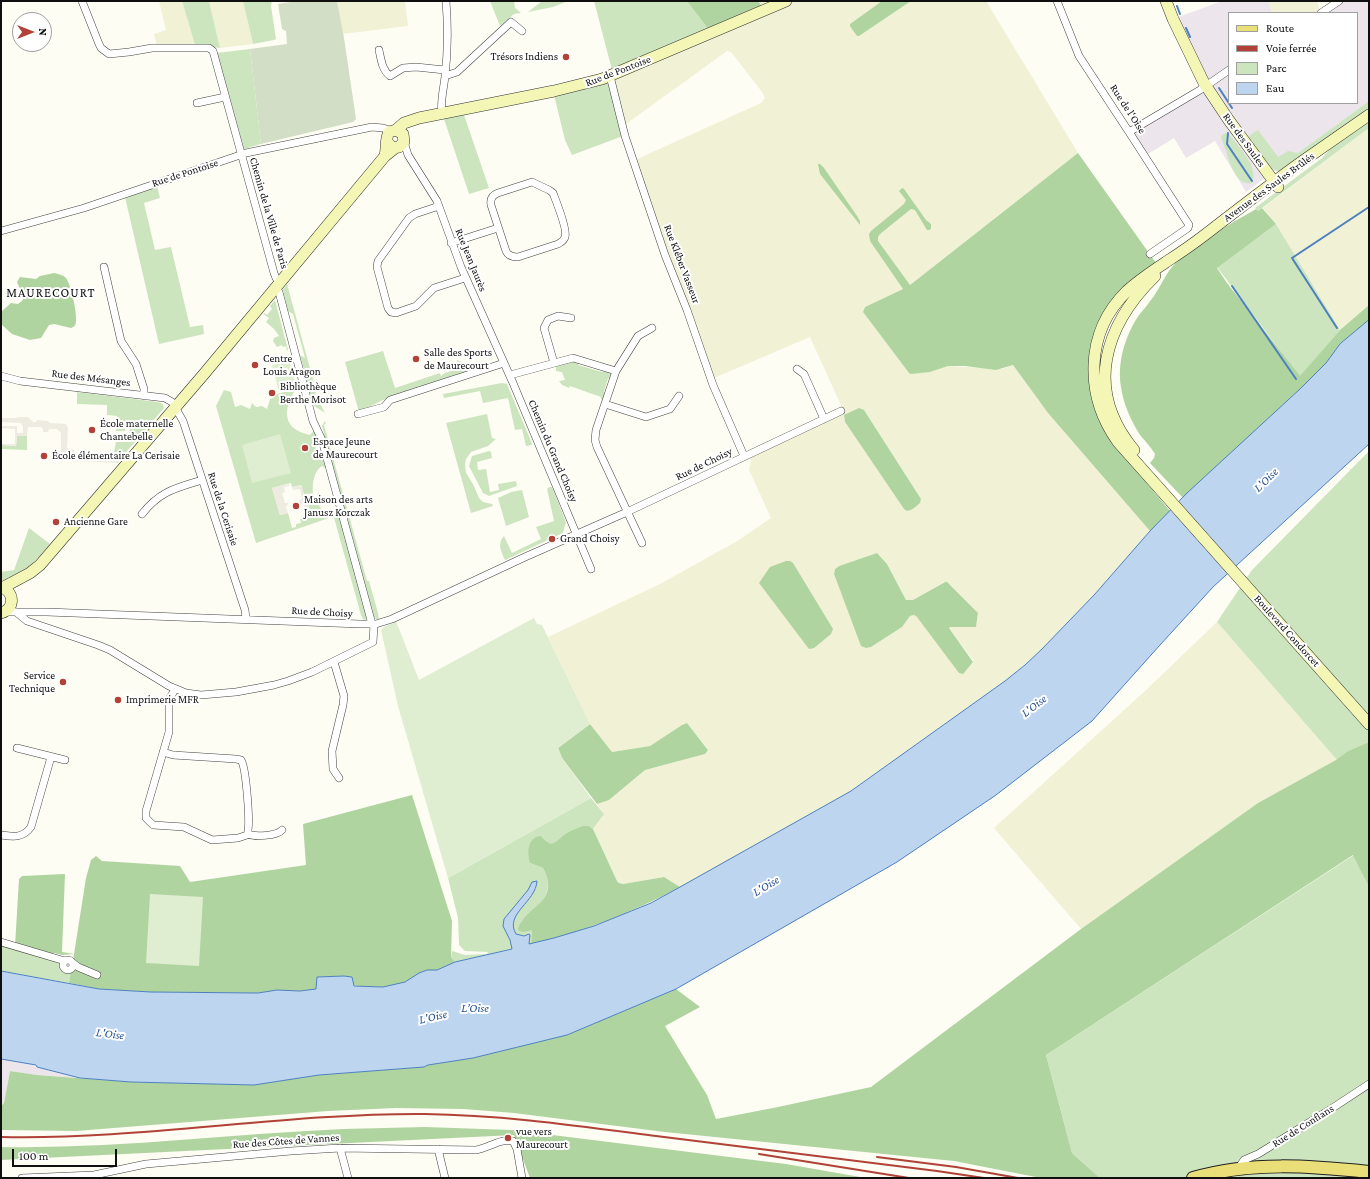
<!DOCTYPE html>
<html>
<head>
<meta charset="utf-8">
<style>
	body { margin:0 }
	#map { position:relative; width:1370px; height:1179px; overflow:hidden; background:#fdfdf3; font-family:"Crimson Pro",serif }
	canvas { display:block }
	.frame { position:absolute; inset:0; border:2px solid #0f0f0f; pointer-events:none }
	.legend { position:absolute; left:1228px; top:12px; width:130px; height:92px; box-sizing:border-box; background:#fff; border:1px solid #9f9f9f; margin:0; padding:5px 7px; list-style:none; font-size:12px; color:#0f0f0f }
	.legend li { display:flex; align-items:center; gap:8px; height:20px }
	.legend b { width:20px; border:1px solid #9f9f9f }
	.north { position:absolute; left:12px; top:12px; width:40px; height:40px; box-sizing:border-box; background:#fff; border:1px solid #9f9f9f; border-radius:50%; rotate:90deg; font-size:11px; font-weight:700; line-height:16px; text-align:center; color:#0f0f0f }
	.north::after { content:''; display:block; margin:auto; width:14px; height:18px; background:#b04237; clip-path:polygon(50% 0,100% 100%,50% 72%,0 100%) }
	.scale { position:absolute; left:12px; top:1149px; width:105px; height:18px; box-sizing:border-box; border:2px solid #0f0f0f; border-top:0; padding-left:5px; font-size:12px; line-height:14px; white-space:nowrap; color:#0f0f0f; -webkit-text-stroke:3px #fff; paint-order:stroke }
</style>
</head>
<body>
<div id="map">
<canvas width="1370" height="1179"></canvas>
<div class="frame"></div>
<ul class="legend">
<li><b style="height:5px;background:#e9de77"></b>Route</li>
<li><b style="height:5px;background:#b04237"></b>Voie ferrée</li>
<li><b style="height:11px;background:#cde5bf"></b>Parc</li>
<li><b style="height:11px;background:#bdd5ef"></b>Eau</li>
</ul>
<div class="north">N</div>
<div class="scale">100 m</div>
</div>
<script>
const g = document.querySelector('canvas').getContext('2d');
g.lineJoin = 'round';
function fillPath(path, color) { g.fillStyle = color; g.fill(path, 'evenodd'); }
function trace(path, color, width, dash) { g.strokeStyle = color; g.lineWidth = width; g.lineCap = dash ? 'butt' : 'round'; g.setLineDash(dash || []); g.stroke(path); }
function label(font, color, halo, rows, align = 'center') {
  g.font = font + ' "Crimson Pro",serif'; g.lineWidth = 4; g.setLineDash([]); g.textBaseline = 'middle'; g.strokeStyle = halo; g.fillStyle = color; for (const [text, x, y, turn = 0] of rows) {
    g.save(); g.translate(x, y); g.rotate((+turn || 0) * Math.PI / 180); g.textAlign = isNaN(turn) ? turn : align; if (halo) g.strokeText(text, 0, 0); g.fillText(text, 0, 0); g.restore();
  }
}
const industrial = new Path2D(`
	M1222 1H1268L1273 13H1229V103H1357V13H1316L1338 1H1369V101L1246 192 1215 141 1186 158 1174 138 1145 156 1125 132 1205 86 1173 19Z
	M1 1059 28 1063 37 1067 80 1078 37 1075 10 1071 4 1103 1 1106Z`);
const farmland = new Path2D(`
	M159 1H182L195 45 157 46 154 34 166 30Z
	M209 1H243L253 44 220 48Z
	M337 1H405L408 26 342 34Z
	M595 1H882L850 24 859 36 911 1H986L1078 153 907 287 865 307 863 312 909 373 930 372 948 366 1002 369 1013 365 1048 413 1150 531 1095 594 1042 649 1025 665 1005 681 851 791 680 887 664 877 623 884 617 881 593 829 604 814 597 804 609 800 645 770 705 754 708 749 687 723 682 725 650 746 612 752 590 724 548 637 660 584 739 540 771 518 749 470 751 461 750 458 844 412 810 337 714 378 635 160 761 103 765 98 762 92 731 52 727 51 626 124ZM864 410 921 499 920 503 909 511 904 509 845 422 844 417ZM877 553 887 564 906 600H913L944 582H947L976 611 978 615 976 627H950L949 628 973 660V664L917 617 914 615 910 616 902 627 871 647 866 648 862 646 834 574 835 569 839 566Z
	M1268 1H1317L1320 11 1316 13H1273Z
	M1369 128V305L1340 330 1276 224 1263 208Z
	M1217 622 1337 760 1258 803 1081 929 994 828 1145 691Z`);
const green = new Path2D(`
	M182 1H209L220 48 195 45Z
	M243 1H272L271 6 276 39 274 40 253 44Z
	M490 1H514L515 8 521 13 514 14 500 26Z
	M542 1H568L553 7 528 12Z
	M594 1H687L709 30 612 70Z
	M250 49 261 144 244 149 217 53Z
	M608 82 623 136 572 155 565 140 554 95Z
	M1369 101V110L1282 172C1269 172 1254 150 1249 139L1250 135 1258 130 1278 157 1288 151 1298 153Z
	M462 109 489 188 469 194 442 113Z
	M1369 120V128L1258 211 1255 208 1322 158 1331 148Z
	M1225 133H1228L1230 135C1238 146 1260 168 1252 183 1233 188 1227 150 1221 138V136Z
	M157 186 160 198 144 203 155 250 171 247 190 327 203 325 204 334 159 344 125 197Z
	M1276 224 1340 330 1300 377 1217 267Z
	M287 284 314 383 316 396 325 413 313 405 307 382 304 377 305 373 300 355 305 358 293 314 288 311 283 290Z
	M275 300 288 350 287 351 286 346 283 347 282 345 277 347 273 341 274 338 279 336 274 329 266 322 269 318 263 314 264 313 267 315 272 309 270 306Z
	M383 351 395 388 440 373 441 376 445 373 459 368 457 360 474 368 476 371 383 400 359 412 345 362Z
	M582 361 578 365 602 372 607 369 612 370V382L608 378 604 392 608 396 604 400 601 399V397L570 386 569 388 562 385 559 381 565 380 562 372 556 371V365L570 362Z
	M502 383 507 384 509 389 531 441 532 445 526 446 522 429 515 430 508 398 483 403 480 391 444 398 443 394Z
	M297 388C288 399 281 419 295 429 299 432 305 434 310 435L316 428 322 445 314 442 319 459 326 462 327 469 322 466C314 471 312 483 313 493L304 495 301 485 292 487 291 483 272 488 280 515 288 513 292 528 296 527V524L301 523 300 519 302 518V520L307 518 306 515 310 512 308 504 315 499 322 510 332 513V517L256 543 216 406 224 390 231 392 235 407 241 405 250 409 252 403 256 407 262 406 267 409 270 399 275 397 274 395Z
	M77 392 158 402 163 404 164 408 122 457 106 458V455H112L114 452 116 442H124V440H129L130 429 125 428V431H116L117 416 107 415V405L77 404Z
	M487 414 492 438 496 439 488 446 471 452 466 459 465 464 466 473 473 484 479 498 483 502 492 504 493 506 471 513 446 423Z
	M325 421 326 423 324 425 367 581H369L378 613 379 619H376L374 617 322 426Z
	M17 436H27V450L1 449V445L16 446Z
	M489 451 491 452 492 458 477 462 478 470 486 469 490 492 499 490 498 484 516 481 517 486 489 496 483 493 469 466 472 456Z
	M1369 451V742L1348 751 1337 760 1217 622 1252 570Z
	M549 487H552L566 522 563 533 505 560C501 552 497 543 504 536L512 553 541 539 536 527 554 521 547 489Z
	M522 490 529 517 506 526 498 498 511 492Z
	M337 507 367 619 365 620 363 619 361 615 333 514 336 512Z
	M29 528 50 544C38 558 20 580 1 581V572L14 570Z
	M591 798 604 814 593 829 589 826 555 843C547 845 545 842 541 836L530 863 543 868C557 895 539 903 522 921L532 930 531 944 455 962 451 957 452 951 465 955 487 954 488 952 465 951 459 945 458 918 448 878Z
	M1354 855 1369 887V1178H1100L1072 1153 1046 1055Z
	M1 946 56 961 60 964 65 971H72L69 983 1 971Z`);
const forest = new Path2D(`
	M687 1H758L762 7 709 30Z
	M882 1H911L859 36H857L850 26V24Z
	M1078 153 1156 263 1138 277 1093 346 1112 442 1170 511 1150 531 1048 413 1013 365 996 370 965 366H948L930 372 911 374 909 373 863 312 865 307 903 289 870 241 869 234 871 231 904 204 906 200 899 191 902 188 904 189 926 220 931 224V229L929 230H927L915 210 911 209 880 234 878 237V241L910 285Z
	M818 164H820L824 168 857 216 860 221V225L820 174Z
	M1262 208 1276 224 1217 268 1227 283 1300 376 1340 330 1369 305V320L1340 344 1326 363 1300 389 1183 498 1150 463 1154 458 1155 454C1151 447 1145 441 1140 435 1131 421 1123 403 1121 387 1117 362 1125 336 1139 315 1144 309 1149 303 1154 296 1162 284 1168 268 1180 259 1203 239 1230 224 1256 209L1258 211Z
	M54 273C58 274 63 275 66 278 71 284 77 313 76 321 76 325 74 327 71 328L54 324 49 325 41 338 30 340 12 334 1 324V312L11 303 18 304 23 300V296L17 282 20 277 36 279 40 276Z
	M859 408 864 410 921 499 920 503C915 507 909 514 904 509L845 422 844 415Z
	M877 553 887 564 906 600H913L945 582H947L978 613 976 627H950L949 628 973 662 963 674 959 673 917 617 914 615 910 616 902 627 871 647 866 648 861 646 834 574 835 569 839 566Z
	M786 561H790L793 563 833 629 831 634 814 648 809 649 759 583 770 567Z
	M687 723 708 750 705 754 645 770 609 800 597 804 562 758 558 748 590 724 612 752 650 746 682 725Z
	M1369 742V887L1353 855 1046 1055 1072 1153 1100 1178H1041L954 1161 665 1132 514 1113 464 1109 396 1108 328 1111 76 1131 1 1130V1106L4 1103 10 1071 37 1075 131 1082 254 1085 319 1075 424 1067 428 1065 473 1058 567 1035 676 989 700 1007 665 1026 707 1095 716 1119 778 1107 871 1087 1081 929 1258 803 1336 760 1348 751Z
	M412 795 452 921 451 957 455 962 437 970H427L419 973 405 982 383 987 359 986 353 985 352 977 344 976 317 977 316 989 300 991 277 990 258 993 151 992 99 989 69 983 74 954 62 955 54 953 47 956 15 946 19 879 22 876 65 874 62 952 74 954 86 878 91 860 96 856 102 861 180 866 190 882 306 865 303 824Z
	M583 826H589L593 829 617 881 619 883 623 884 664 877 680 887C633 912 583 932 531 944L532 930 524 932 519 931 518 929C527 904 561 903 543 868L530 863C527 853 527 837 541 836 553 851 556 840 567 833 572 830 578 828 583 826Z
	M425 1127 512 1130 786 1164 866 1178H530L514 1135 1 1160V1147C116 1149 229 1134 343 1129 370 1128 398 1128 425 1127Z`);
const cemetery = new Path2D(`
	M297 1H337L344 38 356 119 353 122 261 144 250 49 287 44 286 31 282 29 278 4Z`);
const pitch = new Path2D(`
	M289 361 296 387 279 392 272 365Z
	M280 434 291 473 252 483 242 445Z
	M534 618 537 624 542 625 590 724 558 748 562 758 591 798 448 878 398 706 381 630 384 627 396 621 419 680Z
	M150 894 203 897 199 966 146 963Z`);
const plaza = new Path2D(`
	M19 417H28L33 422H36L37 420 48 421 50 423 66 424 68 428 67 448 74 450V454L72 455 73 456 76 457H122L118 463 61 460V433L57 429H49L48 432H43V429L41 427H28L27 436H17L16 446 1 445V444H15V429L1 428V426H17V433H23V427L21 423 1 422V418H16Z
	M289 484V486L284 487 285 492 282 493 285 503H288V504L286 507 288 513 280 515 272 488Z
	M301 485 304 494 313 493 315 499 308 504 310 512 306 515 304 504 300 505 299 500 302 499 300 489 293 490 292 487Z`);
const water = new Path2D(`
	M1369 320V444L1213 587 1160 645 1092 721 996 795 897 862 676 989 567 1035 473 1058 428 1065 424 1067 319 1075 254 1085 131 1082 80 1078 37 1067 36 1065 1 1059V971L99 989 151 992 258 993 277 990 300 991 316 989 317 977 344 976 352 977 354 986 383 987 405 982 419 973 427 970H437L455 962 512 949 510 940 503 926 504 919 528 890 532 882 537 881C536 902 504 914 516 934L524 936 529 934 530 935 529 944 554 938 594 926 651 903 680 887 851 791 1005 681 1025 665 1042 649 1095 594 1150 531 1187 493 1300 389 1326 363 1340 344Z`);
const stream = new Path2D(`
	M1177 6 1180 14
	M1186 28 1190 37
	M1219 88 1232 108
	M1228 133 1227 144 1252 181
	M1232 286 1296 379
	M1337 328 1292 258 1369 207`);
const street = new Path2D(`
	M82 1 99 44 101 48 109 54 129 52 152 48H209L213 51 274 273 276 278 280 282
	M1057 1 1079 56 1129 132 1189 225 1188 228 1150 254
	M1321 13 1339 1
	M379 50C381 59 382 70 390 76L403 68 416 67 445 70
	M445 76 457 72 511 22 522 31
	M610 76 625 136 665 255 687 310 713 385 744 456
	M197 103 225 97
	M442 113C440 101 444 88 445 76 448 51 448 26 446 1
	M1129 132 1200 90 1229 70
	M404 142 408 155 437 201 461 267 513 383 591 569
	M532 182 549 190 553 193C556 201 568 230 565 237 564 241 561 242 558 244L518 257C512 257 508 256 506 251L491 205C490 199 492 195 498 193Z
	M439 206 415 214 409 218 378 261 377 267 388 308 391 312 396 313 416 306 434 288 465 278
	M1 231 84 208 246 153 372 127 383 128 392 131
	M451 243 498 228
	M104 267 121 341 136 364 144 389V396
	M275 289 279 292 313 421 322 440 372 624
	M554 363 544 328 548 320 558 316 571 318
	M797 369 804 374 824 419
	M510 375 573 358 616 371
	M1 376 20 381 165 398 172 402 183 421 245 610 246 619
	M605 404 646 417 670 409 679 396
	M358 414 384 407 390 400 504 363
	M142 514C160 491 176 488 202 480
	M642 543 597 447 595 440 596 430 616 371 638 336 652 328
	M5 612H47L360 624H376L392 619 525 557 627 512 841 411
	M16 612 27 621 98 645 110 650 169 686 186 693 201 695 236 692 274 685 288 681 312 672 373 642 374 624
	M334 662 344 696 343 705 332 751 333 769 339 778
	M17 748 65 760
	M163 752 173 755 236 759 241 760C246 767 251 826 247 835L238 838 212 840 184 827 153 825 146 818V811L169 732V700L175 689
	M248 834C255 837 277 836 282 830
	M1 835C14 837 23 838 31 827L51 757
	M1 942 65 961
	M63 965a5 5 0 1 1 10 0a5 5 0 1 1-10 0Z
	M73 963 78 967 97 975
	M340 1148 348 1178
	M438 1149 445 1178
	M1238 1169 1244 1160 1258 1154 1328 1111 1369 1084
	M22 1178 94 1175 146 1164 291 1151 340 1148 476 1150C489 1148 500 1138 513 1141L517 1149 522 1178`);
const secondary = new Path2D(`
	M1166 1 1173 19 1204 83 1228 119 1278 187
	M1369 115C1346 131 1323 147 1300 163 1268 186 1237 210 1206 234 1193 244 1180 253 1166 262 1153 271 1139 280 1127 291 1084 333 1085 396 1118 442L1369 724
	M396 130 404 123 419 118 554 91 602 79 786 1
	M385 156C387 148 385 139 389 132L396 130 403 134 404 142 399 147 393 148 387 142
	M1134 450C1084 390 1104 326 1155 276
	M1 587C15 592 15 609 1 613
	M2 588 30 573 40 565 204 374 385 156 395 148`);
const primary = new Path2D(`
	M1193 1178C1251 1161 1310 1166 1369 1172`);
const rail = new Path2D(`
	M1 1137C143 1140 284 1113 425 1114 503 1115 579 1126 656 1136 749 1148 843 1159 937 1171L984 1178
	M759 1154 909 1178
	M877 1157 956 1167 1018 1178`);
const markers = [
	[566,57,4,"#b04237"],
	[416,359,4,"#b04237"],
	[255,365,4,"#b04237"],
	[272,393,4,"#b04237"],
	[92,430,4,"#b04237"],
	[305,448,4,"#b04237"],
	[44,456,4,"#b04237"],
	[296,506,4,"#b04237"],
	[56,522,4,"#b04237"],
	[552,539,4,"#b04237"],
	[63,682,4,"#b04237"],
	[118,700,4,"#b04237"],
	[508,1138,4,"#b04237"]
];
const poiNames = [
	["Trésors Indiens",558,57,"right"],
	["Salle des Sports",424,353],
	["de Maurecourt",424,366],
	["Centre",263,359],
	["Louis Aragon",263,372],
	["Bibliothèque",280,387],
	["Berthe Morisot",280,400],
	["École maternelle",100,424],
	["Chantebelle",100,437],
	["Espace Jeune",313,442],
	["de Maurecourt",313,455],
	["École élémentaire La Cerisaie",52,456],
	["Maison des arts",304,500],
	["Janusz Korczak",304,513],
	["Ancienne Gare",64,522],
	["Grand Choisy",560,539],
	["Service",55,676,"right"],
	["Technique",55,689,"right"],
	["Imprimerie MFR",126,700],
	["vue vers",516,1132],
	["Maurecourt",516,1145]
];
const streetNames = [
	["Rue de Pontoise",618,71,-21],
	["Rue de l'Oise",1128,109,57],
	["Rue des Saules",1244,140,54],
	["Rue de Pontoise",185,173,-18],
	["Avenue des Saules Brûlés",1269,187,-36],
	["Chemin de la Ville de Paris",269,213,74],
	["Rue Jean Jaurès",471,260,68],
	["Rue Kléber Vasseur",682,264,69],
	["Rue des Mésanges",91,378,7],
	["Chemin du Grand Choisy",553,451,67],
	["Rue de Choisy",704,464,-26],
	["Rue de la Cerisaie",223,509,72],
	["Rue de Choisy",322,612,3],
	["Boulevard Condorcet",1287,631,48],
	["Rue de Conflans",1303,1126,-32],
	["Rue des Côtes de Vannes",286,1141,-4]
];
const waterNames = [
	["L'Oise",1266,480,-45],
	["L'Oise",1034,706,-38],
	["L'Oise",766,886,-31],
	["L’Oise",475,1008],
	["L'Oise",433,1017,-13],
	["L'Oise",110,1034,7]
];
const quarterNames = [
	["MAURECOURT",51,293]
];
fillPath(industrial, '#ece5ec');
fillPath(farmland, '#f0f1d5');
fillPath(green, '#cde5bf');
fillPath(forest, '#b0d4a0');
fillPath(cemetery, '#d2dec5');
fillPath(pitch, '#dfedd0');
fillPath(plaza, '#eeece1');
fillPath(water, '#bdd5ef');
trace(water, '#4c80be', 1);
trace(stream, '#4c80be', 2);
trace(street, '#424242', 8);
trace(secondary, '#313131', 12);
trace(primary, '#202020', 14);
trace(street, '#fff', 7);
trace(secondary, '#f4f6b5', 11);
trace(primary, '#e9de77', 12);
trace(rail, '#b04237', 2);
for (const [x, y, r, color] of markers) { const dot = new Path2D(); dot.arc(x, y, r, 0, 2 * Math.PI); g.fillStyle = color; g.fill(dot); trace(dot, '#fff', 1.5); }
label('11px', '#0f0f0f', '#fff', poiNames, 'left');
label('11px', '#0f0f0f', '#fff', streetNames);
label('italic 12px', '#265493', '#fff', waterNames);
g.letterSpacing = '1px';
label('13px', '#0f0f0f', '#fff', quarterNames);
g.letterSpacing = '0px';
</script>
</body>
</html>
